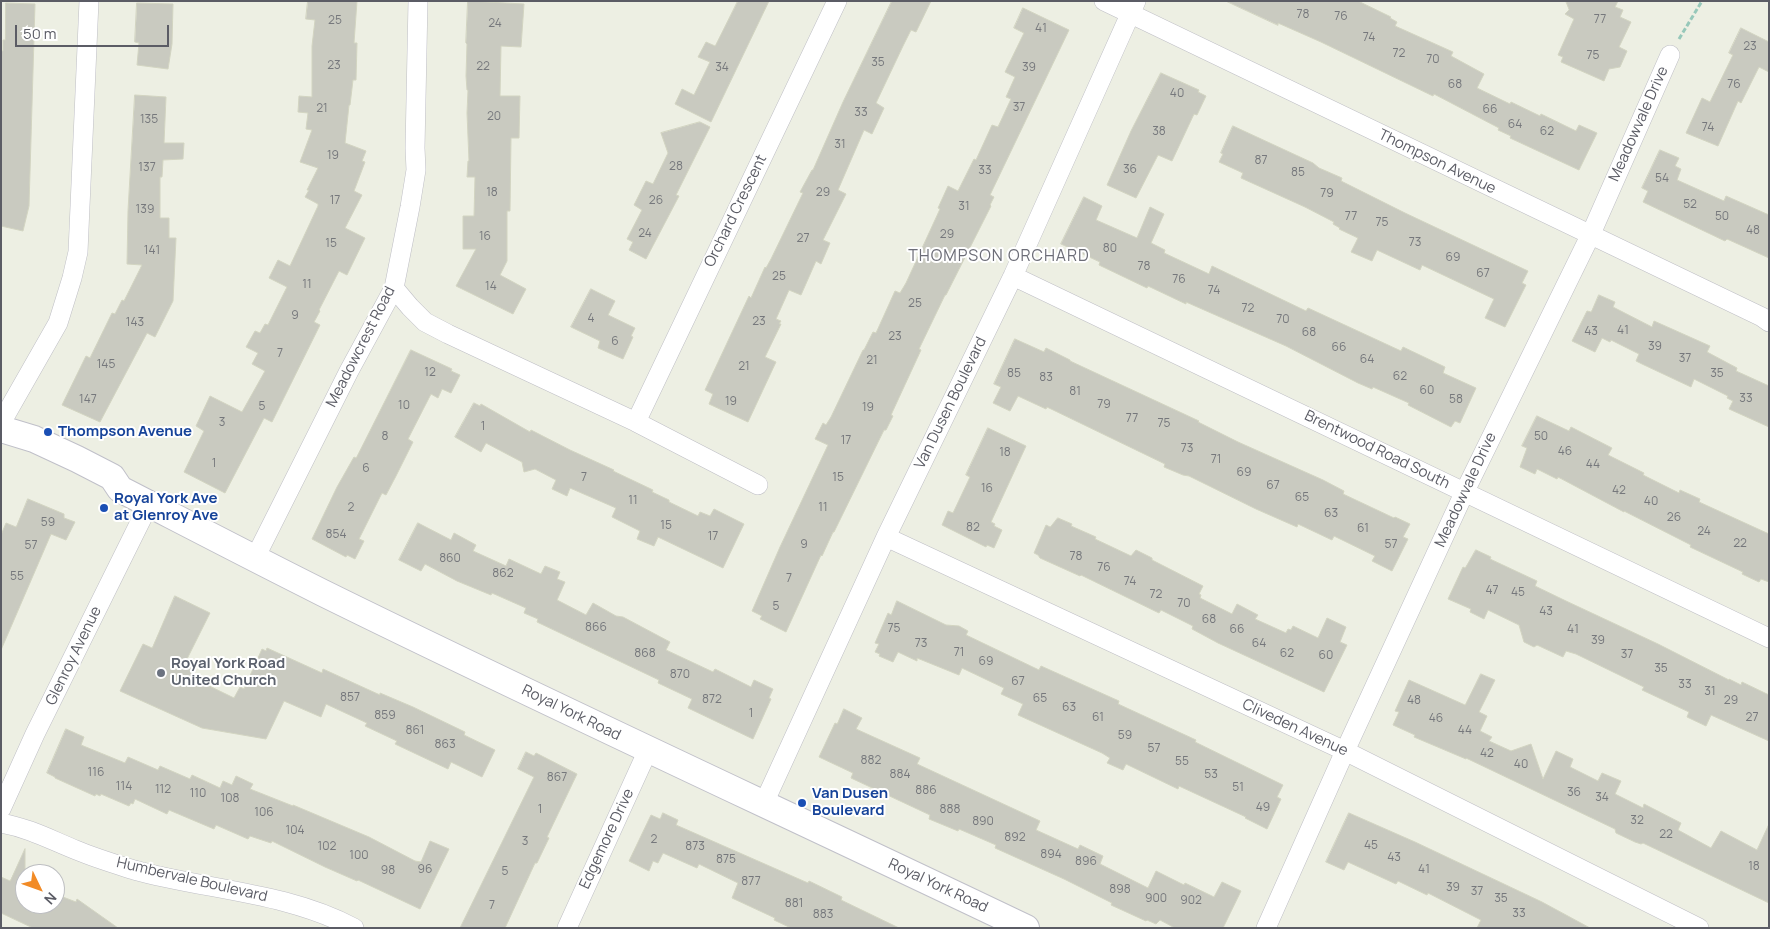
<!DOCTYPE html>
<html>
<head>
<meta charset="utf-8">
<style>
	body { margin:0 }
	#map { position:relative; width:1770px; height:929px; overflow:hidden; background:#edefe3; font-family:Manrope,sans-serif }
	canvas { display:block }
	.frame { position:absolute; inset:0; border:2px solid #5b5c65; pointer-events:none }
	.north { position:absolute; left:15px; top:864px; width:50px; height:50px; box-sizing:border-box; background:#fff; border:1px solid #bdbec1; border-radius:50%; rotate:132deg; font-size:14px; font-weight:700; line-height:20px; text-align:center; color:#5b5c65 }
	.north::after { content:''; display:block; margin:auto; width:18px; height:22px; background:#f28b26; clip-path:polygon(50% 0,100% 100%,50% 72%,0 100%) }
	.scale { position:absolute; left:15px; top:25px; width:154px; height:22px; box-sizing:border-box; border:2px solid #5b5c65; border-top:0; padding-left:6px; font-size:15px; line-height:18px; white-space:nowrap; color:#5b5c65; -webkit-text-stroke:4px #fff; paint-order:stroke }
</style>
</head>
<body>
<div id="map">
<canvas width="1770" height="929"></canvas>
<div class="frame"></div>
<div class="north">N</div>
<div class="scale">50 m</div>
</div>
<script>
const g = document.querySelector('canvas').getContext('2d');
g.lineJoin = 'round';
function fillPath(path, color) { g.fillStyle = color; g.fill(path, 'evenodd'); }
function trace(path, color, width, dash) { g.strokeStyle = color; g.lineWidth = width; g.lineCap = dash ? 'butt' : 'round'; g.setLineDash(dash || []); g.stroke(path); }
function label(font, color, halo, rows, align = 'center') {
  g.font = font + ' Manrope,sans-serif'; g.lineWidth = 4; g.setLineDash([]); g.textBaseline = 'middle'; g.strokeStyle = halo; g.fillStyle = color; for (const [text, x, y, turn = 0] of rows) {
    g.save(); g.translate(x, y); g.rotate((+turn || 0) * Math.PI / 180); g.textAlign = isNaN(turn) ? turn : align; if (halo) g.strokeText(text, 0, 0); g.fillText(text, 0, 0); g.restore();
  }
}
const building = new Path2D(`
	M308 1H357L354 43H357L356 80H353L350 105H349L345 143 366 151 362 161 365 162 354 191 362 195 345 228 365 238 347 275 339 271 319 310 320 311 314 322 320 325 272 422 264 418 225 493 184 472 204 431 196 426 210 396 242 412 265 371 252 364 258 353 246 347 255 331 260 333 265 324 268 325 287 287 269 278 278 260 290 266 318 206V204L305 197 309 190H307L318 168 300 162 312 130 306 129 308 113 298 112 299 96 312 97V46L315 20 306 19Z
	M468 1 524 4 521 47 501 46 500 96H520L519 138H511L510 211H507V261L500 275 526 289 513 314 456 286 476 249H463V216H474L475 177H467L468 161H469L467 113 468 90H467L466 76 467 44 466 43Z
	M738 1H769L711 122 675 104 682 89 694 95 710 62 698 57 706 42 715 46Z
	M892 1H931L916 32 911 30 903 46 876 103 884 108 872 134 864 130 838 190 846 194 823 240 830 243 821 264 816 261 801 295 789 290 776 319 781 321 779 324H781L765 357 776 362 748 422 709 404 713 394 705 390 749 296 751 298 765 267 766 268 771 259 803 193 800 192 812 170H813L843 102Z
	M1226 1H1358L1391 17 1390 18 1397 22 1395 26 1453 52 1451 56 1484 74 1477 88 1510 104 1511 102 1540 116 1541 114 1576 131 1579 125 1597 133 1579 170 1510 138 1511 136 1498 130 1499 128 1434 94 1433 96 1321 42 1278 23V25Z
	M1566 1H1618L1615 7 1623 10 1620 17 1631 22 1619 47 1627 51 1620 67 1609 69 1604 81 1561 62 1563 57 1558 55 1574 19 1565 14 1569 10Z
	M6 3 35 4 29 206 23 231 1 226V51H3V40H5Z
	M137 3 173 4 172 44 168 69 137 65 139 43 135 42Z
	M1023 8 1069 30 990 195 994 197 990 205 991 206 946 295H945L919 349 921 350 891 415 893 416 886 430H884L834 532H833L822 556 821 555 786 632 760 619 762 616 752 611 780 547 828 445 815 439 823 423 826 425 831 417 863 350H864L873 332 876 333 895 291 900 293 906 283 940 209 938 208 948 186 958 191 974 159 976 160 992 125 998 127 1011 99 1006 97 1015 77 1005 72 1024 33 1014 28Z
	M1741 28 1769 42V72L1759 67 1741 103 1738 101 1718 146 1686 133 1702 98 1710 102 1733 55 1729 53Z
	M1161 73 1199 90 1198 92 1206 96 1197 115 1194 114 1172 161 1158 155 1136 198 1107 185 1131 131Z
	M135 95 166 97 164 143H184L183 159 163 160 162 177H160V218H169V238H176L173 301 155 337 147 333 100 422 62 405 86 356 90 358 112 313 115 314 122 300 124 301 142 265 127 264 128 211Z
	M700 122 710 127 676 195 679 196 646 259 629 250 633 242 627 239 642 210 634 205 646 181 653 184 668 153 661 133Z
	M1233 126 1313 163 1319 168 1342 178 1341 181 1405 213 1528 271 1522 283 1526 285 1505 327 1485 318 1494 299 1422 265 1420 270 1377 250 1372 261 1351 252 1358 238 1339 229 1340 228 1333 224 1334 222 1305 207 1241 178 1243 173 1219 162 1223 154 1221 153Z
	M1660 150 1679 158 1675 166 1681 169 1677 180 1724 201 1726 196 1769 215V258L1727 239 1725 241 1643 202 1648 191 1642 188Z
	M1084 197 1102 206 1096 220 1137 238 1150 207 1164 214 1151 243 1165 250 1164 253 1209 274 1212 266 1306 311 1308 308 1401 351 1403 347 1445 367 1443 373 1476 388 1460 423 1455 421 1451 427 1408 405 1409 403 1373 387 1372 389 1358 383 1286 346 1186 302V304L1148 286 1147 288 1099 265 1100 262 1061 244Z
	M591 289 615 301 608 315 635 328 631 336 633 337 623 359 598 348 600 341 571 327Z
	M1599 295 1615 302 1613 307 1652 327 1654 321 1710 346 1707 352 1737 368 1736 371 1769 386V427L1729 409 1733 401 1727 398 1728 396 1694 379 1691 387 1642 364 1636 361 1639 354 1611 340 1610 342 1602 338 1595 352 1572 341 1587 311 1591 312Z
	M1015 339 1044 352 1046 348 1070 360V361L1199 421 1198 422 1238 442 1323 480 1344 491 1343 494 1394 518 1395 517 1410 524 1403 537 1408 539 1392 571 1372 561 1375 556 1334 536 1332 540 1298 524 1297 527 1256 509 1189 476 1183 475 1164 467 1165 464 1047 407 1046 409 1018 396 1010 411 993 403 1001 387 994 384Z
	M411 350 452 369 451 371 460 375 451 393 442 389 438 398 431 394 408 439 413 442 396 476 386 495 382 493 359 539 364 541 355 559 347 555 346 557 312 539 337 487 354 457 356 458Z
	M474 403 480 406 481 404 530 432 531 430 570 450 614 470 613 471 653 490 652 492 669 500V502L698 516 700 512 710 516 714 509 744 524 723 568 658 537 654 546 637 539 640 531 612 517 616 508 570 488 567 496 552 489 556 480 535 469 524 472 522 462 486 443 481 452 455 437Z
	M1537 416 1569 431 1571 427 1612 448 1608 455 1644 473 1643 475 1679 493 1680 490 1700 499 1699 502 1769 534V582L1761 579 1759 582 1742 574 1743 572 1690 547 1691 545 1624 511V512L1558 477 1557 479 1537 469 1535 474 1520 467 1527 448 1522 446Z
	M988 428 1026 446 991 522 995 524 994 526 1002 530 994 548 987 545 986 547 942 525 948 511 953 513 970 477 966 475Z
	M28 499 64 514V518L75 522 66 540 51 534 1 650V535L6 523 16 527Z
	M1058 518 1072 524 1071 526 1096 537 1095 539 1131 556 1136 550 1152 558V560L1203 586 1199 594 1201 595 1200 598 1232 614 1237 604 1258 615 1255 619 1286 633 1288 629 1291 630 1293 626 1318 638 1327 618 1346 627 1340 642 1347 645 1324 692 1218 643 1192 629 1193 626 1161 610 1159 613 1081 575 1080 576 1040 558 1038 555 1034 553 1046 525 1050 527Z
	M418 523 451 540 454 533 476 545 473 551 506 566 509 559 541 574 545 566 560 572 557 579 565 582 557 600 586 615 593 603 616 616 623 617 670 642 666 650 713 672 715 669 751 687 754 680 773 689 769 698 771 699 753 739 688 708 692 699 658 683 659 680 537 622 538 619 524 613 526 608 492 593 491 595 457 581 425 564 421 571 399 560Z
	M1476 550 1491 557 1490 559 1537 581 1535 586 1566 601 1658 644 1729 680V679L1741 685 1742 682 1769 695V741L1711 715 1706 726 1687 717 1689 712 1642 690 1644 687 1576 654 1566 651 1563 657 1537 645 1534 647 1524 642 1519 625 1488 610 1484 619 1470 612 1471 609 1448 599 1463 567 1465 568Z
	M175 596 210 613 185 663 192 667 195 679 234 698 240 687 244 689 262 649 266 651 267 648 322 673 323 669 380 695V693L413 707 465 732 464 735 495 750 482 777 451 762 448 769 395 744 397 741 365 726 367 723 326 704 321 717 284 701 266 739 202 728 120 691 143 644 152 648Z
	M897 601 946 625 959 626 968 631 966 635 1039 670 1041 666 1119 701 1118 704 1196 740 1195 742 1283 785 1277 797 1281 799 1267 829 1245 818 1246 817 1179 786 1178 789 1126 764 1123 770 1107 763 1110 758 1102 753 1018 715 1023 704 1001 694 1004 688 962 668 959 675 917 658V661L898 652 893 662 879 656 880 654 875 652 879 644 875 643 888 613 891 615Z
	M1481 674 1495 680 1479 712 1487 716 1480 731 1492 737 1489 741 1511 751 1531 744 1543 779 1556 751 1573 759 1570 767 1598 781 1602 773 1621 781 1615 794 1643 808 1644 804 1681 823 1678 830 1711 848 1721 831 1757 850 1769 824V903L1643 843 1641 844 1635 842 1616 833 1615 829 1466 758V759L1414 737 1415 735 1393 725 1399 712 1395 711 1409 680 1465 705Z
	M844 709 862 718 856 729 920 758 917 764 1040 821 1036 830 1078 849 1080 845 1103 856 1100 864 1148 888 1156 871 1184 885 1185 883 1214 897 1222 882 1241 891 1223 928H1175L1160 920 1156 924 1147 920 1146 921 1111 905 1112 903 1064 879 995 848 996 845 959 829 958 831 929 819 930 815 851 778 853 773 819 757 835 723 837 724Z
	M66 729 84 737 81 745 125 763 128 757 158 770 160 766 190 779 192 775 220 788 223 781 232 785 236 776 253 784 250 789 293 806V805L369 837 415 861 421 862 430 841 449 849 420 909 358 880 357 881 325 867 272 841 271 843 250 836 248 839 216 825 214 829 169 810 167 814 135 799 133 804 131 803 129 806 101 794 100 796 96 794 95 796 55 778V777L47 773Z
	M526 752 534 756 536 753 577 774 547 837 549 838 537 863H535L505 928H460L534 777 518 769Z
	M663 813 678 820 676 825 808 883 809 881 842 897 841 900 899 928H791L774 920 775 918 732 898 738 883 699 864 697 868 663 853 658 863 653 861 649 871 629 861 651 815 660 819Z
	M1349 813 1415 842 1542 902 1590 928H1477L1481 920 1428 893 1427 895 1398 881 1396 884 1348 862 1344 870 1326 862Z
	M25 849V904H55V894L76 902 77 899 118 928H33L1 913V877L10 881Z`);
const path = new Path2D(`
	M1679 39 1702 1`);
const street = new Path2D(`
	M1104 1 1762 317 1769 322
	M1013 276 1769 638
	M394 288 410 307 425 322 448 334 636 422 758 485
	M636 422 837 1
	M1 423 58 323 72 278 78 252 89 1
	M886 537 1345 751 1699 928
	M255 558 349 371 394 288 410 207 416 170 415 148 418 1
	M764 803 886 537 1013 276 1136 1
	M1 809 35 734 149 504
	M1 823C29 828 51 840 76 850 95 858 115 864 134 870 207 890 286 892 354 928
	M567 928 648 750
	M1266 928 1345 751 1465 491 1590 236 1670 55`);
const secondary = new Path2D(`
	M1 429 34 439 77 459 112 477 120 489C188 524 255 559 323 593 556 708 792 816 1026 928`);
const markers = [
	[48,432,5,"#1a4fb4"],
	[104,508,5,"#1a4fb4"],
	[161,673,5,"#6b7280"],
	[802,803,5,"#1a4fb4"]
];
const numberNames = [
	["78",1303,15],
	["76",1341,17],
	["77",1600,20],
	["25",335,21],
	["24",495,24],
	["41",1041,29],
	["74",1369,38],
	["23",1750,47],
	["72",1399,54],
	["75",1593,56],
	["70",1433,60],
	["35",878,63],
	["23",334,66],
	["22",483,67],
	["34",722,68],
	["39",1029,68],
	["68",1455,85],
	["76",1734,85],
	["40",1177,94],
	["37",1019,108],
	["21",322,109],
	["66",1490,110],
	["33",861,113],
	["20",494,117],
	["135",149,120],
	["64",1515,125],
	["74",1708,128],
	["38",1159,132],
	["62",1547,132],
	["31",840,145],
	["19",333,156],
	["87",1261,161],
	["28",676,167],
	["137",147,168],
	["36",1130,170],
	["33",985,171],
	["85",1298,173],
	["54",1662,179],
	["18",492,193],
	["29",823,193],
	["79",1327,194],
	["17",335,201],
	["26",656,201],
	["52",1690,205],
	["31",964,207],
	["139",145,210],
	["77",1351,217],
	["50",1722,217],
	["75",1382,223],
	["48",1753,231],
	["24",645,234],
	["29",947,235],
	["16",485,237],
	["27",803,239],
	["73",1415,243],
	["15",331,244],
	["80",1110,249],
	["141",152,251],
	["69",1453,258],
	["78",1144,267],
	["67",1483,274],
	["25",779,277],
	["76",1179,280],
	["11",307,285],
	["14",491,287],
	["74",1214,291],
	["25",915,304],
	["72",1248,309],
	["9",295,316],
	["4",591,319],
	["70",1283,320],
	["23",759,322],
	["143",135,323],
	["41",1623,331],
	["43",1591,332],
	["68",1309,333],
	["23",895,337],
	["6",615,342],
	["39",1655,347],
	["66",1339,348],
	["7",280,354],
	["37",1685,359],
	["64",1367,360],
	["21",872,361],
	["145",106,365],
	["21",744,367],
	["12",430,373],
	["85",1014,374],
	["35",1717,374],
	["62",1400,377],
	["83",1046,378],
	["60",1427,391],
	["81",1075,392],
	["33",1746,399],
	["147",88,400],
	["58",1456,400],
	["19",731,402],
	["79",1104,405],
	["10",404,406],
	["5",262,407],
	["19",868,408],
	["77",1132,419],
	["3",222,423],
	["75",1164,424],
	["1",483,427],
	["8",385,437],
	["50",1541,437],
	["17",846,441],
	["73",1187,449],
	["46",1565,452],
	["18",1005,453],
	["71",1216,460],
	["1",214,464],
	["44",1593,465],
	["6",366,469],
	["69",1244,473],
	["7",584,478],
	["15",838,478],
	["67",1273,486],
	["16",987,489],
	["42",1619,491],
	["65",1302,498],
	["11",633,501],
	["40",1651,502],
	["2",351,508],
	["11",823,508],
	["63",1331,514],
	["26",1674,518],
	["59",48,523],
	["15",666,526],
	["82",973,528],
	["61",1363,529],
	["24",1704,532],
	["854",336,535],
	["17",713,537],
	["22",1740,544],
	["9",804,545],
	["57",1391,545],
	["57",31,546],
	["78",1076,557],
	["860",450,559],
	["76",1104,568],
	["862",503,574],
	["55",17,577],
	["7",789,579],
	["74",1130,582],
	["47",1492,591],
	["45",1518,593],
	["72",1156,595],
	["70",1184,604],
	["5",776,607],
	["43",1546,612],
	["68",1209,620],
	["866",596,628],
	["75",894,629],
	["66",1237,630],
	["41",1573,630],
	["39",1598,641],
	["73",921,644],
	["64",1259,644],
	["71",959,653],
	["868",645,654],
	["62",1287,654],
	["37",1627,655],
	["60",1326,656],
	["69",986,662],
	["35",1661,669],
	["870",680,675],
	["67",1018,682],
	["33",1685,685],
	["31",1710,692],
	["857",350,698],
	["65",1040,699],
	["872",712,700],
	["48",1414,701],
	["29",1731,701],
	["63",1069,708],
	["1",751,714],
	["859",385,716],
	["61",1098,718],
	["27",1752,718],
	["46",1436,719],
	["861",415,731],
	["44",1465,731],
	["59",1125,736],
	["863",445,745],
	["57",1154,749],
	["42",1487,754],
	["882",871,761],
	["55",1182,762],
	["40",1521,765],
	["116",96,773],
	["884",900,775],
	["53",1211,775],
	["867",557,778],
	["114",124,787],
	["51",1238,788],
	["112",163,790],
	["886",926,791],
	["36",1574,793],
	["110",198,794],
	["34",1602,798],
	["108",230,799],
	["49",1263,808],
	["1",540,810],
	["888",950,810],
	["106",264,813],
	["32",1637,821],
	["890",983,822],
	["104",295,831],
	["22",1666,835],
	["892",1015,838],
	["2",654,840],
	["3",525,842],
	["45",1371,846],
	["102",327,847],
	["873",695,847],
	["894",1051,855],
	["100",359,856],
	["43",1394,858],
	["875",726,860],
	["896",1086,862],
	["18",1754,867],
	["96",425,870],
	["41",1424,870],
	["98",388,871],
	["5",505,872],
	["877",751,882],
	["39",1453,888],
	["898",1120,890],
	["37",1477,892],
	["900",1156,899],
	["35",1501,899],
	["902",1191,901],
	["881",794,904],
	["7",492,906],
	["33",1519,914],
	["883",823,915]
];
const streetNames = [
	["Meadowvale Drive",1639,124,-66],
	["Thompson Avenue",1437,162,26],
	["Orchard Crescent",736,211,-64],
	["Meadowcrest Road",361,347,-63],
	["Van Dusen Boulevard",951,403,-64],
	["Brentwood Road South",1377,450,26],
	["Meadowvale Drive",1466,490,-65],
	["Glenroy Avenue",74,656,-64],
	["Royal York Road",571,713,26],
	["Cliveden Avenue",1295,728,25],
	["Edgemore Drive",607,839,-65],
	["Humbervale Boulevard",192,880,13],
	["Royal York Road",938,886,25]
];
const transitNames = [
	["Thompson Avenue",58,432],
	["Royal York Ave",114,499],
	["at Glenroy Ave",114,516],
	["Van Dusen",812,794],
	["Boulevard",812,811]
];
const worshipNames = [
	["Royal York Road",171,664],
	["United Church",171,681]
];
const neighbourhoodNames = [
	["THOMPSON ORCHARD",999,257]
];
fillPath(building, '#c9cac0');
trace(building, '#d2d4c1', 1);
trace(street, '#bebec5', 20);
trace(secondary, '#c0c0c9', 28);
trace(path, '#97c8ba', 3, [5, 2.5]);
trace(street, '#fff', 19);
trace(secondary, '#fff', 26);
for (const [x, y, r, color] of markers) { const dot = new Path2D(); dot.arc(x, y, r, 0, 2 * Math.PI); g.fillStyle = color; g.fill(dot); trace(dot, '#fff', 2); }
label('12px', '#76787c', null, numberNames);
label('15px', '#5b5c65', '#fff', streetNames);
label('bold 15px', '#164399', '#fff', transitNames, 'left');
label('bold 15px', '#5b616d', '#fff', worshipNames, 'left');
g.letterSpacing = '1px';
label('16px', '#6c6d77', '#fff', neighbourhoodNames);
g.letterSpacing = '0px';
</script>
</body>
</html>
